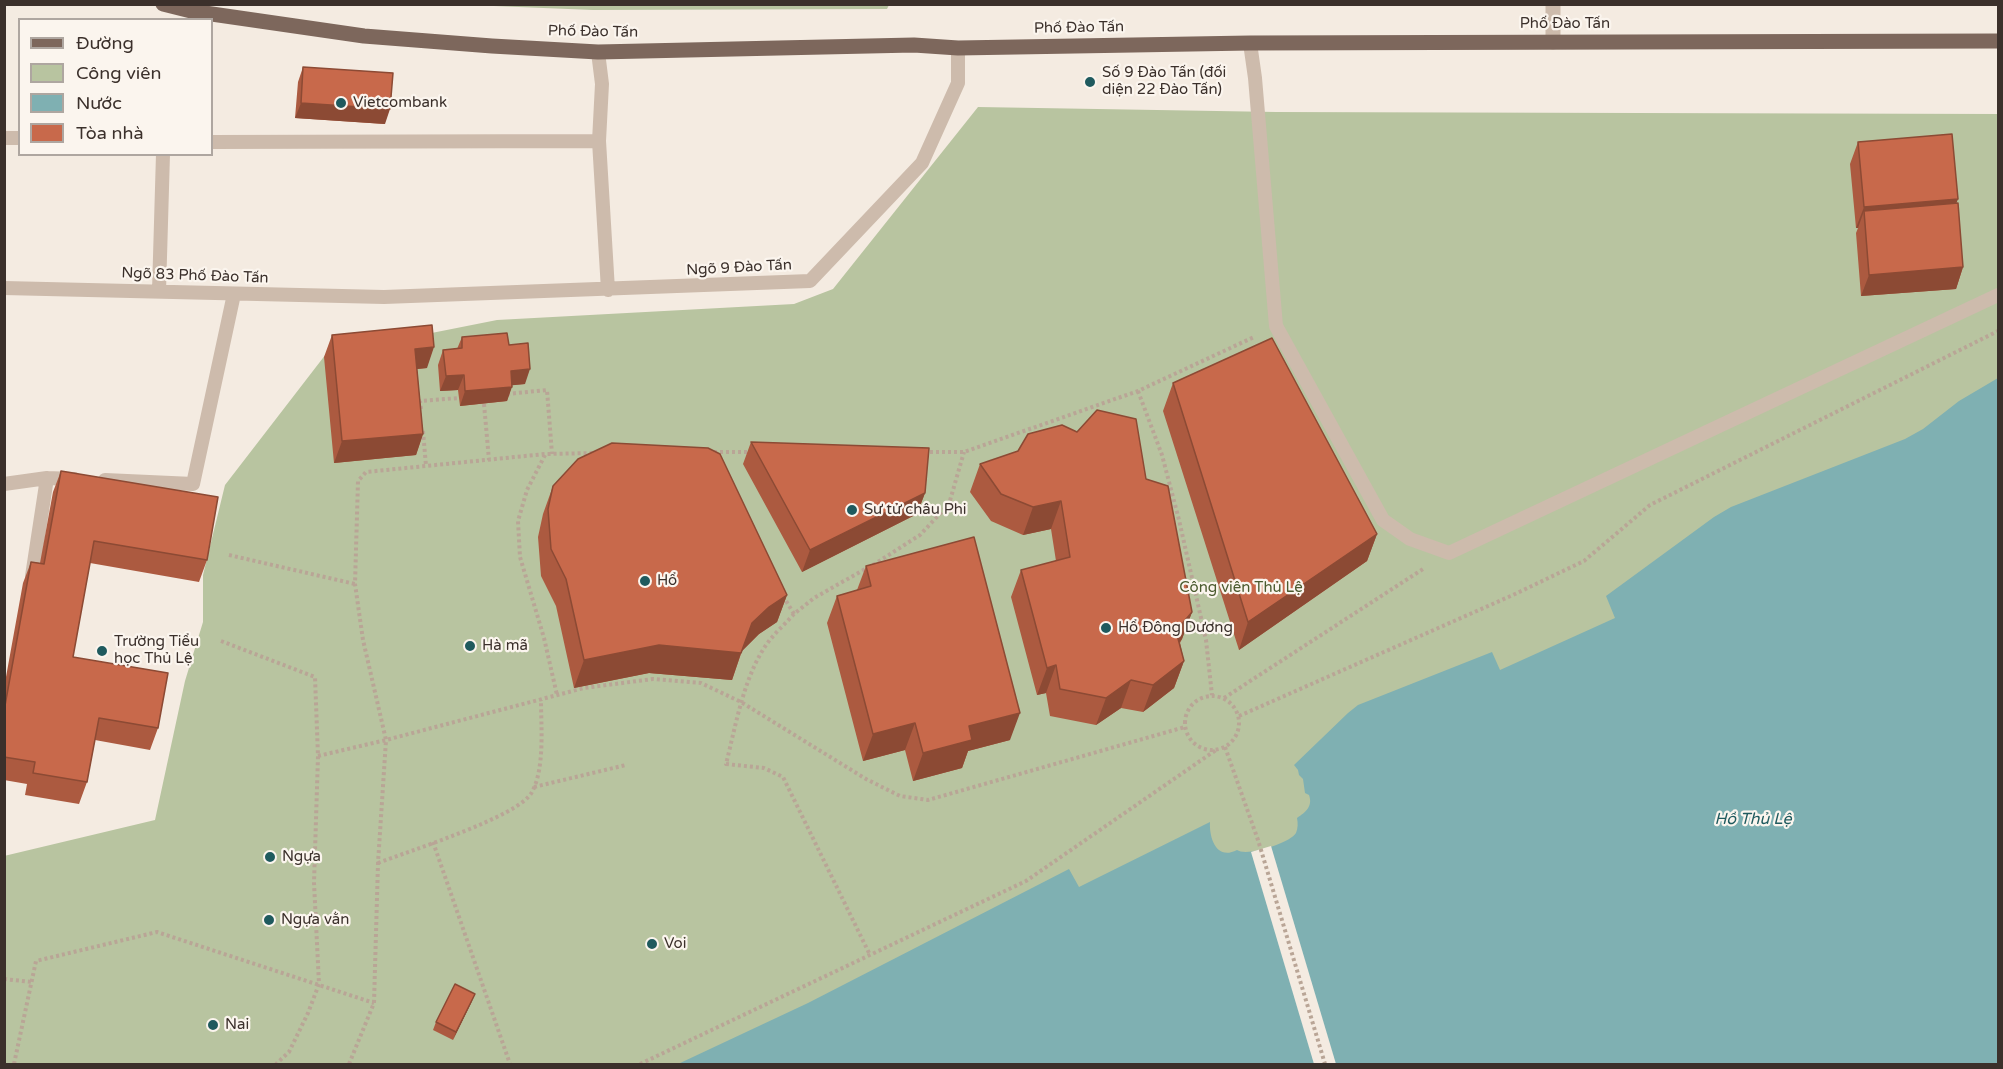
<!DOCTYPE html>
<html>
<head>
<meta charset="utf-8">
<style>
	body { margin:0 }
	#map { position:relative; width:2003px; height:1069px; overflow:hidden; background:#f4ebe1; font-family:"Varela Round",sans-serif }
	canvas { display:block }
	.frame { position:absolute; inset:0; border:6px solid #3b302b; pointer-events:none }
	.legend { position:absolute; left:18px; top:18px; width:195px; height:138px; box-sizing:border-box; background:#fbf5ee; border:2px solid #aea6a0; margin:0; padding:8px 10px; list-style:none; font-size:18px; color:#3b302b }
	.legend li { display:flex; align-items:center; gap:12px; height:30px }
	.legend b { width:30px; border:2px solid #aea6a0 }
</style>
</head>
<body>
<div id="map">
<canvas width="2003" height="1069"></canvas>
<div class="frame"></div>
<ul class="legend">
<li><b style="height:8px;background:#7d675c"></b>Đường</li>
<li><b style="height:16px;background:#b8c4a0"></b>Công viên</li>
<li><b style="height:16px;background:#7fb0b2"></b>Nước</li>
<li><b style="height:16px;background:#c8694b"></b>Tòa nhà</li>
</ul>
</div>
<script>
const g = document.querySelector('canvas').getContext('2d');
g.lineJoin = 'round';
function fillPath(path, color) { g.fillStyle = color; g.fill(path, 'evenodd'); }
function trace(path, color, width, dash) { g.strokeStyle = color; g.lineWidth = width; g.lineCap = dash ? 'butt' : 'round'; g.setLineDash(dash || []); g.stroke(path); }
function label(font, color, halo, rows, align = 'center') {
  g.font = font + ' "Varela Round",sans-serif'; g.lineWidth = 4.5; g.setLineDash([]); g.textBaseline = 'middle'; g.strokeStyle = halo; g.fillStyle = color; for (const [text, x, y, turn = 0] of rows) {
    g.save(); g.translate(x, y); g.rotate((+turn || 0) * Math.PI / 180); g.textAlign = isNaN(turn) ? turn : align; if (halo) g.strokeText(text, 0, 0); g.fillText(text, 0, 0); g.restore();
  }
}
const green = new Path2D(`
	M469 5H889L887 9 593 10Z
	M978 107 1276 112 1998 114V1064H5L4 856 155 820 185 681 203 622V575L225 485 326 354 497 320 794 304 833 289Z`);
const water = new Path2D(`
	M1998 378V1064H678L808 1003 1069 869 1079 887 1210 822C1209 837 1216 861 1237 850 1247 857 1290 843 1296 833 1298 828 1298 823 1297 818 1306 812 1313 806 1309 795L1305 793 1303 779 1299 775 1298 770 1294 765 1348 713 1358 705 1492 652 1500 670 1615 618 1606 596 1714 517 1731 507 1905 439 1923 429 1959 401Z`);
const pier = new Path2D(`
	M1271 846 1336 1064H1314L1251 852Z`);
const path = new Path2D(`
	M1138 391 1162 455 1179 520 1206 640 1212 695
	M507 394 547 390 552 454
	M484 404 489 460
	M421 409 420 401 459 398
	M423 431 426 466
	M714 452H751
	M924 452H964L1138 391 1254 337
	M545 455 527 490 518 521 520 557 544 638 557 695
	M229 555 355 584
	M873 565 920 535 949 504 964 452
	M783 596 794 614 814 598 867 568
	M794 614C786 623 776 632 769 641 744 674 736 725 726 764L764 768 783 777 870 955
	M221 641 315 677 318 756 314 883 319 984 308 1013 289 1052 276 1064
	M1185 723a27 27 0 1 1 54 0a27 27 0 1 1-54 0Z
	M1224 698 1423 569
	M1239 716 1513 595 1584 561 1650 505 1998 331
	M1225 747 1258 840 1325 1064
	M318 756 386 740 584 688 653 679 701 683 741 702 866 779 900 796 928 800 1185 727
	M534 787 626 765
	M433 842 510 1064
	M378 863C408 851 519 817 532 792 545 768 541 726 541 700
	M4 979 32 982
	M14 1064 36 961 157 932 374 1003
	M349 1064 374 1003 378 863 386 740 363 640 355 584 358 481 366 472 545 454 595 453
	M640 1064 1026 881 1216 750`);
const service = new Path2D(`
	M1250 43 1255 78 1276 326 1383 520 1410 539 1449 553 1998 295
	M598 52 602 84 599 141 608 290
	M4 138H20
	M212 142 599 141
	M4 288 384 297 810 281 922 163 958 83V48
	M159 291 163 154
	M105 480 193 484 234 294
	M4 484 47 478 74 479
	M32 576 47 478`);
const minor = new Path2D(`
	M1553 4V42`);
const primary = new Path2D(`
	M163 4 191 11 364 36 492 46 598 52 914 45 958 48 1250 43 1998 41`);
const wall = new Path2D(`
	M303 67 385 124 295 118 298 82Z
	M1858 142 1956 203 1963 267 1956 289 1861 296 1856 233 1858 228H1856L1850 164Z
	M332 335 427 368 417 369 423 434 416 455 334 463 324 357Z
	M462 337 509 345 525 384 512 385 507 401 460 406 458 390 440 391 438 365 443 350 457 349Z
	M1173 383 1377 534 1367 561 1239 650 1163 411Z
	M751 442 925 493 917 514 802 572 743 464Z
	M980 464 1146 479 1192 612 1182 639 1180 643 1184 661 1174 688 1143 712 1121 708 1096 725 1050 716 1046 693 1037 695 1011 597 1021 570 1056 561 1051 529 1023 535 991 521 970 492Z
	M61 471 207 560 199 582 90 563 73 657 158 728 150 750 95 740 87 782 79 804 25 795 27 784 4 780V688L23 583 31 562 40 563 53 492Z
	M553 486 787 595 777 622 759 634 742 651 732 680 649 673 574 688 556 606 541 576 538 537 543 514Z
	M866 566 1010 740 968 751 962 768 913 781 905 750 863 761 827 623 837 596 857 590Z
	M472 1001 453 1040 433 1030 436 1022Z`);
const shadedWall = new Path2D(`
	M301 103 390 109 385 124 295 118Z
	M1958 199 1950 220 1864 211 1858 228H1856L1864 207Z
	M1963 267 1956 289 1861 296 1869 275Z
	M434 347 427 368 407 370 415 349Z
	M530 369 525 384 505 386 511 371Z
	M464 375 458 390 440 391 446 376Z
	M512 387 507 401 460 406 465 391Z
	M423 434 416 455 334 463 342 441Z
	M925 493 917 514 802 572 810 550Z
	M1061 501 1051 529 1023 535 1033 507Z
	M1377 534 1367 561 1239 650 1248 622Z
	M787 595 777 622 759 634 742 651 752 623 769 607Z
	M1192 612 1182 639 1167 659 1176 631Z
	M659 645 741 653 732 680 649 673 574 688 584 660Z
	M1184 661 1174 688 1143 712 1153 685Z
	M1056 665 1046 693 1037 695 1047 668Z
	M1131 680 1121 708 1096 725 1106 698Z
	M1020 713 1010 740 968 751 962 768 913 781 923 753 969 726Z
	M915 723 905 750 863 761 873 734Z
	M475 994 472 1001 453 1040 456 1032Z`);
const building = new Path2D(`
	M303 67 393 73 390 109 301 103Z
	M1952 134 1958 199 1864 207 1858 142Z
	M1958 203 1963 267 1869 275 1864 211Z
	M432 325 434 347 415 349 423 434 342 441 332 335Z
	M507 333 509 345 528 343 530 369 511 371 512 387 465 391 464 375 446 376 443 350 462 348V337Z
	M1272 338 1377 534 1248 622 1173 383Z
	M1097 410 1136 419 1146 479 1168 486 1192 612 1176 631 1184 661 1153 685 1131 680 1106 698 1060 689 1056 665 1047 668 1021 570 1070 557 1061 501 1033 507 1001 494 980 464 1018 451 1028 434 1062 425 1077 432Z
	M751 442 929 448 925 493 810 550Z
	M612 443 708 448 720 454 787 595 769 607 752 623 741 653 659 645 584 660 566 579 551 549 548 509 553 486 578 459Z
	M61 471 218 497 207 560 94 541 73 657 168 673 158 728 99 718 87 782 33 773 35 762 4 757V711L31 562 44 564Z
	M974 537 1020 713 969 726 972 740 923 753 915 723 873 734 837 596 871 586 866 566Z
	M455 984 475 994 456 1032 436 1022Z`);
const markers = [
	[1090,82,6,"#1f5a5e"],
	[341,103,6,"#1f5a5e"],
	[852,510,6,"#1f5a5e"],
	[645,581,6,"#1f5a5e"],
	[1106,628,6,"#1f5a5e"],
	[470,646,6,"#1f5a5e"],
	[102,651,6,"#1f5a5e"],
	[270,857,6,"#1f5a5e"],
	[269,920,6,"#1f5a5e"],
	[652,944,6,"#1f5a5e"],
	[213,1025,6,"#1f5a5e"]
];
const streetNames = [
	["Phố Đào Tấn",1565,24],
	["Phố Đào Tấn",1079,28,-1],
	["Phố Đào Tấn",593,32,1],
	["Ngõ 9 Đào Tấn",739,268,-3],
	["Ngõ 83 Phố Đào Tấn",195,276,2]
];
const poiNames = [
	["Số 9 Đào Tấn (đối",1102,73],
	["diện 22 Đào Tấn)",1102,90],
	["Vietcombank",353,103],
	["Sư tử châu Phi",864,510],
	["Hổ",657,581],
	["Hổ Đông Dương",1118,628],
	["Trường Tiểu",114,642],
	["học Thủ Lệ",114,659],
	["Hà mã",482,646],
	["Ngựa",282,857],
	["Ngựa vằn",281,920],
	["Voi",664,944],
	["Nai",225,1025]
];
const parkNames = [
	["Công viên Thủ Lệ",1241,588]
];
const waterNames = [
	["Hồ Thủ Lệ",1753,820]
];
fillPath(green, '#b8c4a0');
fillPath(water, '#7fb0b2');
fillPath(pier, '#f4ebe1');
trace(path, '#b9a596', 4, [3, 3]);
trace(service, '#cdbbac', 14);
trace(minor, '#cdbbac', 15);
trace(primary, '#7d675c', 15);
fillPath(wall, '#ac5a40');
fillPath(shadedWall, '#8c4a34');
fillPath(building, '#c8694b');
trace(building, '#8c4a34', 1.5);
for (const [x, y, r, color] of markers) { const dot = new Path2D(); dot.arc(x, y, r, 0, 2 * Math.PI); g.fillStyle = color; g.fill(dot); trace(dot, '#fbf5ee', 2); }
label('15px', '#3b302b', '#fbf5ee', streetNames);
label('15px', '#3b302b', '#fbf5ee', poiNames, 'left');
label('15px', '#4a5a2e', '#fbf5ee', parkNames);
label('italic 16px', '#1f5a5e', '#fbf5ee', waterNames);
</script>
</body>
</html>
